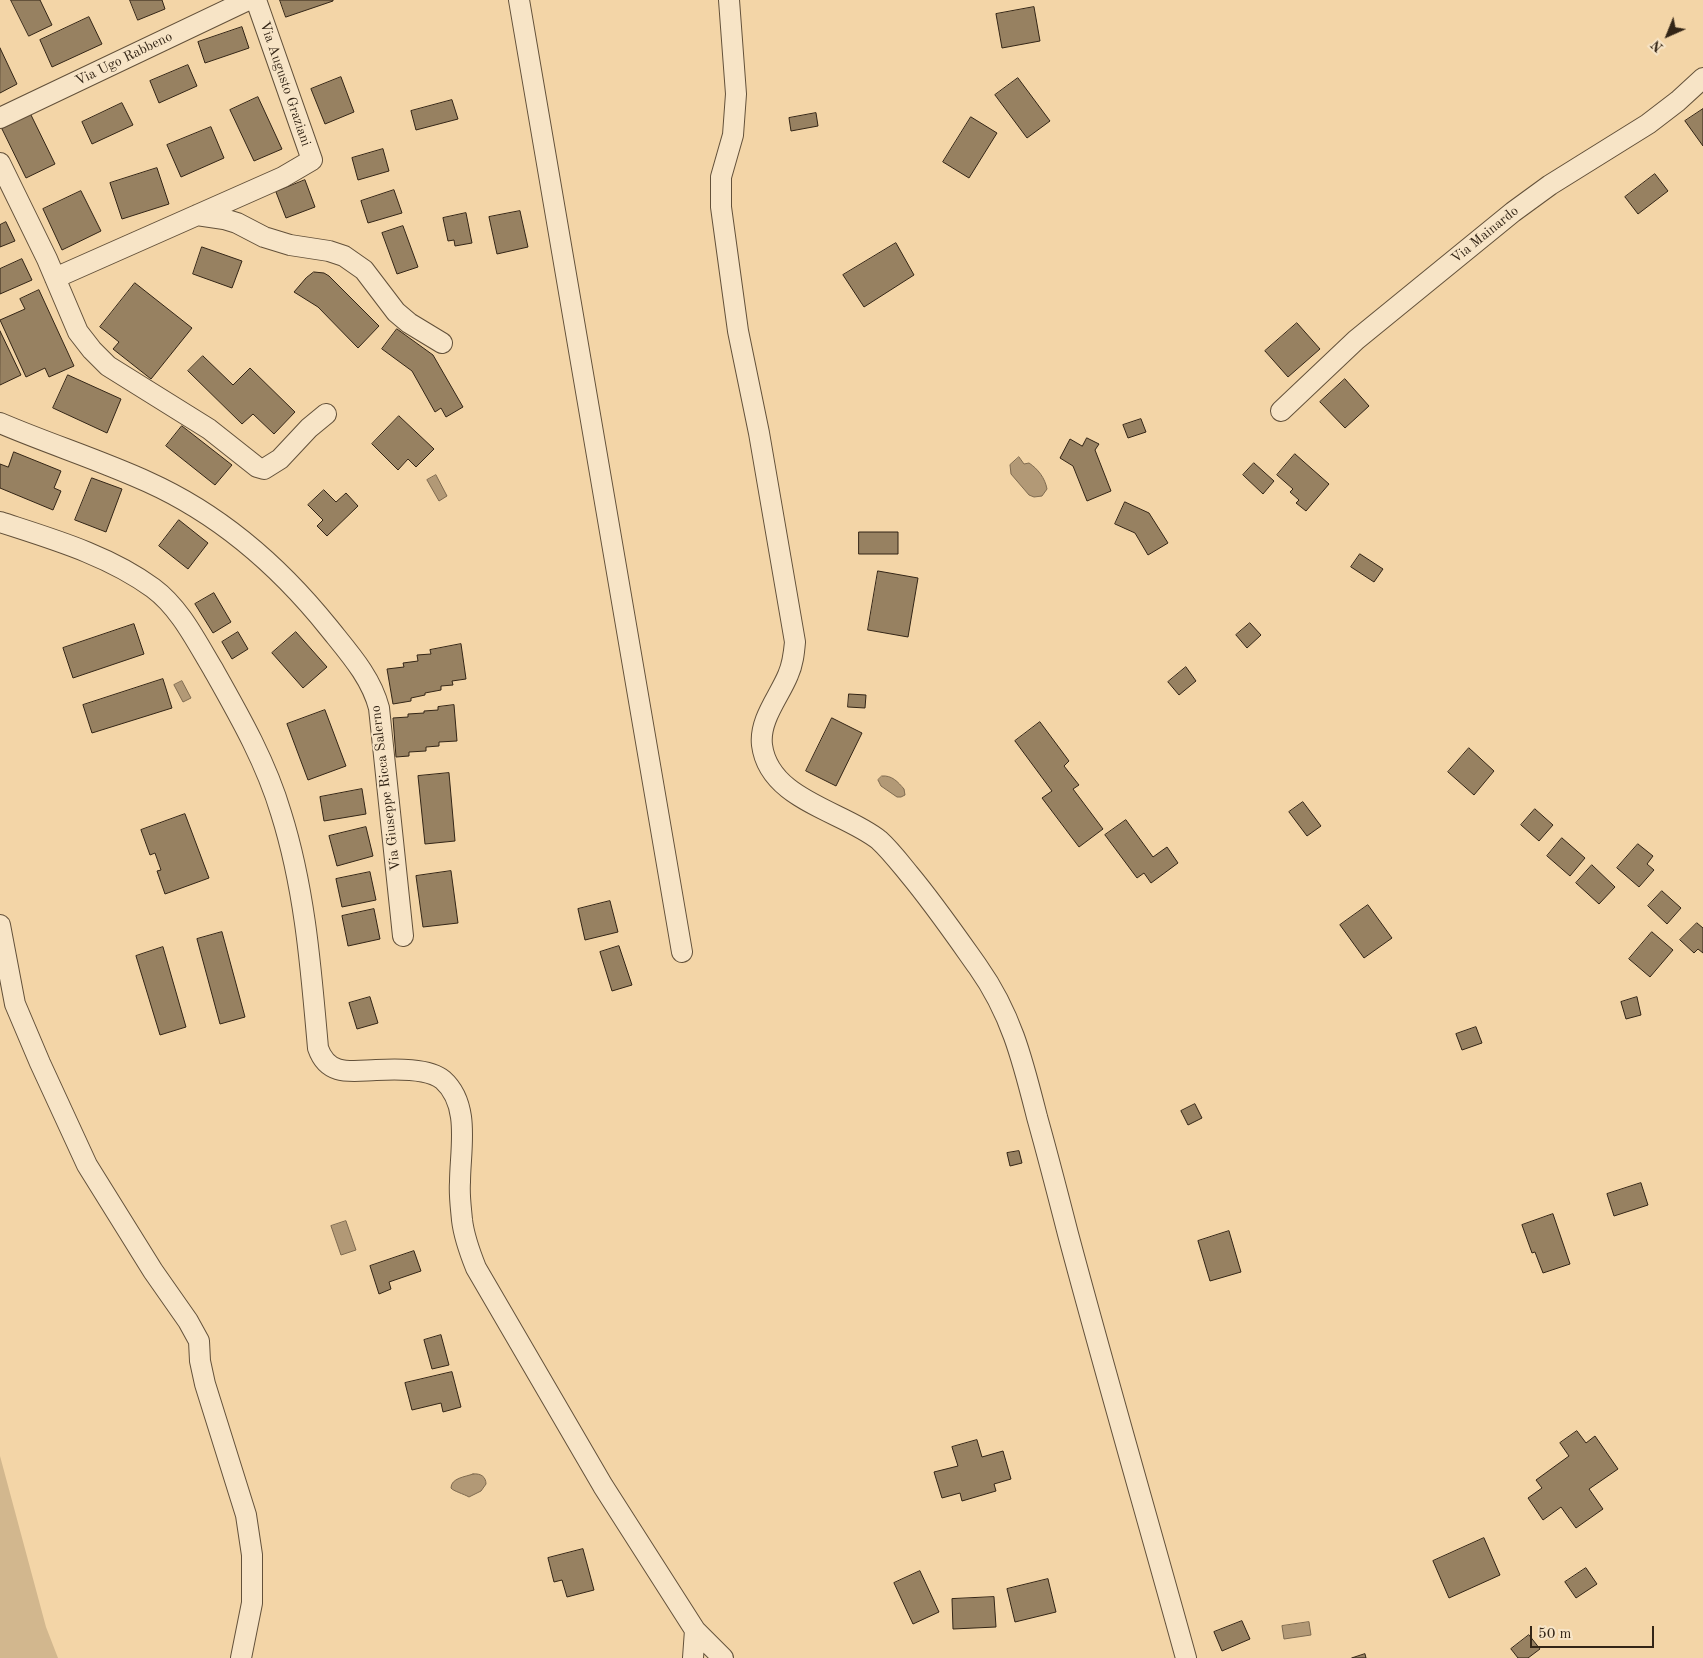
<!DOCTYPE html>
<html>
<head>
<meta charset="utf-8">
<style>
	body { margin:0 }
	#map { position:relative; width:1703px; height:1658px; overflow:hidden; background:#f3d5a7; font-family:"Old Standard TT",serif }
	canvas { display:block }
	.north { position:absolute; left:1643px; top:10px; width:50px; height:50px; -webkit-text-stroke:4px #f7e4c6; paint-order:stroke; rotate:224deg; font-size:14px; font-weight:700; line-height:20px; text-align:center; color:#332516 }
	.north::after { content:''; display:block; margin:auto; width:18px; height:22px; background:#332516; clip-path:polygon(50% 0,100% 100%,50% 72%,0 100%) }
	.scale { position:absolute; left:1530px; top:1626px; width:124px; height:22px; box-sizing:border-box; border:2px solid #332516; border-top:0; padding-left:6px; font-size:15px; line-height:18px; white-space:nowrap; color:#332516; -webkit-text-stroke:4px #f7e4c6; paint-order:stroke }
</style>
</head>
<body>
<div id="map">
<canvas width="1703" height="1658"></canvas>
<div class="north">N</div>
<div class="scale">50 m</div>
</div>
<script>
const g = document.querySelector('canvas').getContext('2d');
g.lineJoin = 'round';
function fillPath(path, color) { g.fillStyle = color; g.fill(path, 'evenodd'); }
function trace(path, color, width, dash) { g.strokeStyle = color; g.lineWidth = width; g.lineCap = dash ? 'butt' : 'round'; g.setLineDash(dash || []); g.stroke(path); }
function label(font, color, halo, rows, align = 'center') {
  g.font = font + ' "Old Standard TT",serif'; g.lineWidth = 4; g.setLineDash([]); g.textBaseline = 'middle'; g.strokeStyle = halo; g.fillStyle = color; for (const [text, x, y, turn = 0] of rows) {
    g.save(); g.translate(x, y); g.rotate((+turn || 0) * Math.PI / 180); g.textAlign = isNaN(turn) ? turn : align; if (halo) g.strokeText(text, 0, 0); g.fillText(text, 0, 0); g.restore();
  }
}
const green = new Path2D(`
	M0 1456 46 1627 58 1658H0Z`);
const water = new Path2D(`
	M1019 457 1024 464 1029 463C1038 469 1045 478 1047 489L1042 496 1034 497 1029 495 1011 474 1010 465Z
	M436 475 447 496 439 501 427 480Z
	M182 681 191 698 183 702 174 685Z
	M882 776C892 775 898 782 904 789L905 795 901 797H897L881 786 878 780Z
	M346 1221 356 1250 341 1255 331 1226Z
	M473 1474C481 1473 486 1477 486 1484L481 1491 469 1497C464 1494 453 1491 451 1488 451 1478 465 1477 473 1474Z
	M1309 1622 1311 1635 1284 1639 1282 1626Z`);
const building = new Path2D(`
	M11 0H40L52 25 29 36Z
	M130 0H162L165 9 138 20Z
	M280 0H333V1L286 17Z
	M1034 7 1040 41 1002 48 996 14Z
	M89 17 102 44 52 67 40 40Z
	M242 27 249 48 205 63 198 42Z
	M0 48 17 84 0 93Z
	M188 65 197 86 159 103 150 81Z
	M341 77 354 112 325 124 311 89Z
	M1018 78 1050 121 1027 138 995 95Z
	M258 97 282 149 254 161 230 110Z
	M452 100 458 119 416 130 411 111Z
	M122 103 133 125 92 144 82 122Z
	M1703 109V146L1685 121Z
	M816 113 818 126 791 131 789 118Z
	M31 115 55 164 26 178 2 129Z
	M971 117 997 133 969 178 943 162Z
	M211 127 224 158 181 177 167 145Z
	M383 149 389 171 358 180 352 158Z
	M157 168 169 204 122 219 110 183Z
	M1655 174 1668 191 1638 214 1625 197Z
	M305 180 315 207 286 218 276 192Z
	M394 190 402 213 368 223 361 201Z
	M81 191 101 231 62 250 43 209Z
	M520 211 528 247 497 254 489 217Z
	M466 213 472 243 455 246 454 240 448 241 443 218Z
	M6 222 15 241 0 247V225Z
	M403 226 418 267 397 274 382 233Z
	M896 243 914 275 864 307 843 275Z
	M202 247 242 261 232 288 193 274Z
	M22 259 32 280 0 294V269Z
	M314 272 324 273 329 276 379 326 358 348 318 307 294 292 306 278Z
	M135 283 192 328 151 379 113 349 119 342 100 327Z
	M39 290 74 366 49 377 45 368 26 377 0 320 25 309 20 299Z
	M1297 323 1320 349 1288 377 1265 351Z
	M397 329 433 355 463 407 446 417 441 408 435 412 412 371 382 349Z
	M0 331 21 375 0 385Z
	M203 356 233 385 250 368 295 412 274 434 253 414 242 424 188 371Z
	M68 375 121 399 107 433 53 408Z
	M1345 379 1369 406 1345 428 1320 402Z
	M399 416 434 449 416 467 408 459 398 470 372 444Z
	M1141 419 1146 432 1128 438 1123 425Z
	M182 426 232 465 215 485 166 446Z
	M1087 438 1099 444 1095 450 1111 491 1087 501 1073 466 1060 458 1070 439 1082 446Z
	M14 452 61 471 54 488 61 491 53 510 0 488V464L8 467Z
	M1295 454 1329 484 1306 511 1296 503 1299 500 1290 492 1293 489 1277 475Z
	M1254 463 1274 481 1263 494 1243 475Z
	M92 478 122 489 106 532 75 520Z
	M324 490 336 502 346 493 358 506 327 536 317 526 323 520 308 505Z
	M1125 502 1149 513 1168 543 1148 555 1135 533 1115 524Z
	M179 520 208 543 188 569 159 546Z
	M859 532H898V554H859Z
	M1360 554 1383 569 1374 582 1351 567Z
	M878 571 918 578 908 637 868 630Z
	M214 593 231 622 213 633 195 604Z
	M1250 623 1261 635 1247 648 1236 635Z
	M134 624 144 654 73 678 63 648Z
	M238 632 248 649 232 659 222 642Z
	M296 632 327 667 303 688 272 653Z
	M461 644 466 679 452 681 453 685 441 686V690L425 693V695L411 698V701L393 704 387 669 404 667 403 663 418 661 417 655 431 654 430 650Z
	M1186 667 1196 681 1179 695 1168 682Z
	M163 679 172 708 92 733 83 705Z
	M849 694 866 695 865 708 848 707Z
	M454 705 457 741 439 742V746L426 747V751L409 752V756L396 757 393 718 408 717V714L424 713V711L438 710V707Z
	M325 710 346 766 308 780 287 724Z
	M832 718 862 733 836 786 806 771Z
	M1040 722 1069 761 1064 766 1079 785 1073 789 1103 829 1079 847 1042 798 1052 791 1015 741Z
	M1469 748 1494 771 1474 795 1448 772Z
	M449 773 455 841 425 844 418 776Z
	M362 789 366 814 324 821 320 797Z
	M1303 802 1321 826 1307 836 1289 812Z
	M1535 809 1553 825 1539 841 1521 825Z
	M185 814 209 878 165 894 157 871 161 870 155 853 150 855 141 830Z
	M1126 820 1153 857 1167 847 1178 863 1151 883 1144 873 1137 878 1105 835Z
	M366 827 373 856 337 866 329 836Z
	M1562 838 1585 858 1570 876 1547 856Z
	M1638 844 1653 856 1647 864 1654 870 1639 887 1617 868Z
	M1592 865 1615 887 1599 904 1576 883Z
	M451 871 458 923 423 927 416 876Z
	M370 872 376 900 342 907 336 879Z
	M1662 891 1681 908 1667 924 1648 906Z
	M610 901 618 932 585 940 578 909Z
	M1368 905 1392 938 1364 958 1340 925Z
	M374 909 380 939 348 946 342 916Z
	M1697 923 1703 928V953L1698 949 1694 953 1680 940Z
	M222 932 245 1017 220 1024 197 939Z
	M1652 932 1673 950 1650 977 1629 959Z
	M619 946 632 985 612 991 600 952Z
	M163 947 186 1027 160 1035 136 956Z
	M370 997 378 1023 357 1029 349 1003Z
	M1637 997 1641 1015 1626 1019 1621 1002Z
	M1476 1027 1482 1043 1462 1050 1456 1034Z
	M1195 1104 1202 1118 1188 1125 1181 1111Z
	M1019 1151 1022 1163 1010 1166 1007 1153Z
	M1641 1183 1648 1205 1614 1216 1607 1194Z
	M1553 1214 1570 1264 1543 1273 1535 1252 1532 1253 1522 1225Z
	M1229 1231 1241 1272 1210 1281 1198 1241Z
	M414 1251 421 1271 389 1282 391 1289 379 1294 370 1266Z
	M441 1335 449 1365 432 1369 424 1340Z
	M452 1372 461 1407 443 1412 441 1403 412 1410 405 1383Z
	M1577 1431 1586 1443 1595 1436 1618 1469 1589 1489 1603 1509 1576 1528 1561 1507 1543 1520 1528 1498 1542 1488 1536 1480 1569 1456 1560 1443Z
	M977 1440 982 1457 1003 1451 1011 1479 994 1484 996 1491 962 1501 960 1493 942 1498 934 1472 958 1466 952 1447Z
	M1484 1538 1500 1575 1449 1598 1433 1561Z
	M583 1549 594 1590 567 1597 562 1580 554 1582 548 1558Z
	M1586 1568 1597 1584 1576 1598 1565 1582Z
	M920 1571 939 1612 913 1624 894 1583Z
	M1048 1579 1056 1612 1015 1622 1007 1589Z
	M994 1597 996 1627 953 1629 952 1599Z
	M1242 1621 1250 1639 1222 1651 1214 1632Z
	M1529 1635 1540 1649 1528 1658H1518L1511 1649Z
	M1365 1654 1366 1658H1352Z`);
const minor = new Path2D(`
	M519 0 682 952
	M729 0 736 94 733 135 721 177V207L738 331 759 433 795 642C794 653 793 664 788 675 779 697 759 720 762 745 769 800 843 811 879 840 890 850 900 863 909 874 934 904 956 936 978 967 1012 1015 1023 1062 1037 1117 1048 1156 1058 1195 1068 1234 1106 1376 1147 1517 1186 1658
	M0 118 248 0
	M0 163 47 259 78 332 92 350 108 366 209 429 257 467 264 469 280 459 309 428 326 414
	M197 215 224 219 237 223 264 237 290 245 329 251 344 256 364 270 396 312 409 323 442 343
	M55 278 283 177 312 160 256 0
	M1281 411 1356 340 1513 212 1550 185 1648 124 1678 101 1703 78
	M0 423C49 444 100 460 148 482 219 514 280 567 329 628 349 653 371 677 379 708L403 936
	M0 522C52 539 108 555 153 588 180 608 196 641 213 669 239 715 266 762 281 813 305 889 311 969 318 1048 328 1077 352 1071 376 1070 395 1069 429 1068 443 1080 471 1105 460 1150 460 1182 459 1195 461 1208 462 1220 464 1237 470 1253 476 1268L603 1486 695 1630 723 1658
	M0 925 15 1004 40 1063 87 1165 153 1271 188 1321 199 1341 200 1361 205 1384 246 1515 252 1555V1603L241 1658
	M693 1658 695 1630`);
const streetNames = [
	["Via Ugo Rabbeno",124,59,-26],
	["Via Augusto Graziani",285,84,71],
	["Via Mainardo",1485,235,-39],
	["Via Giuseppe Ricca Salerno",386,788,-97]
];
fillPath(green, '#d2b78e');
fillPath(water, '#b29976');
trace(water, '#7f6b50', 1);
fillPath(building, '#978161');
trace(building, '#332516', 1);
trace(minor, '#63513a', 22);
trace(minor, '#f7e4c6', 20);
label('14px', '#332516', '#f7e4c6', streetNames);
</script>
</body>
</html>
